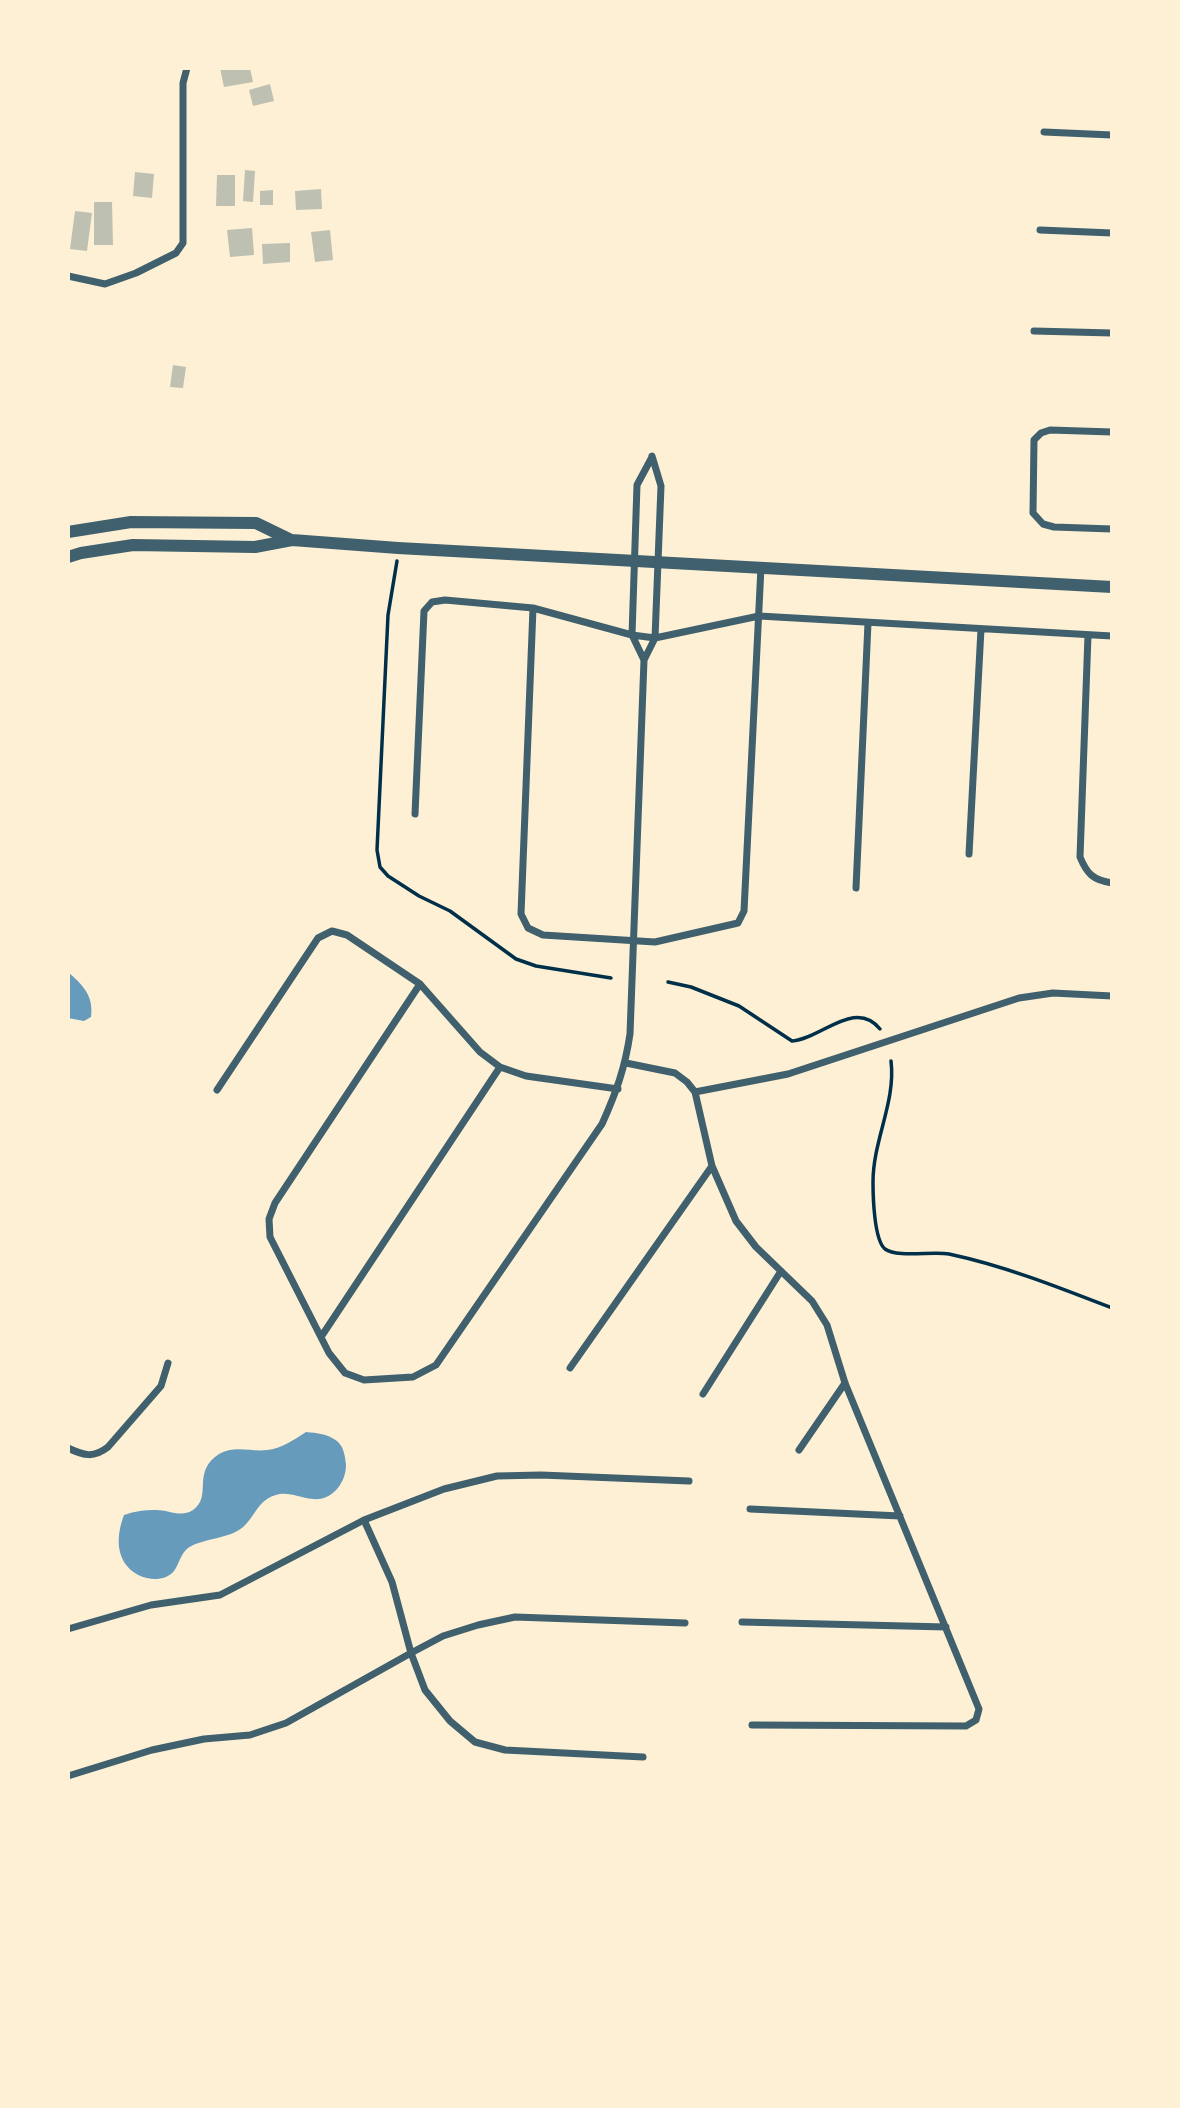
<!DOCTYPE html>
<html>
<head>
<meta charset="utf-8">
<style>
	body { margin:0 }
	#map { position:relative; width:1180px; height:2108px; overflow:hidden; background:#fdf0d5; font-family:"Playfair Display",serif }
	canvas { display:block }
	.frame { position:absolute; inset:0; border:70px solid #fdf0d5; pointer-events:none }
</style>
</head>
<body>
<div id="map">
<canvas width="1180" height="2108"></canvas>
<div class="frame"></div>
</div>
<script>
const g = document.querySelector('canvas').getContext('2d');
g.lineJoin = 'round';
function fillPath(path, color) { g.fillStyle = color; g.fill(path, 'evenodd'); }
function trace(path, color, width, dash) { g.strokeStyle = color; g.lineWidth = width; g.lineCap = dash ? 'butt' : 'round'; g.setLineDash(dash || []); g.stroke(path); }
const water = new Path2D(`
	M68 972C83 985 94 996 91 1017L84 1021 68 1018Z
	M306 1432C317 1433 328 1434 337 1441 344 1447 345 1456 346 1465 346 1483 332 1501 313 1499 295 1497 284 1488 267 1499 255 1507 251 1523 239 1530 225 1539 201 1539 188 1548 181 1553 179 1564 174 1571 162 1585 137 1579 127 1566 115 1551 118 1531 124 1515 135 1511 145 1510 156 1510 169 1510 181 1518 193 1510 213 1496 191 1472 219 1454 234 1445 251 1452 267 1450 281 1449 295 1439 306 1432Z`);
const building = new Path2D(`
	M220 68H250L253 82 224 87Z
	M270 84 274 101 253 106 249 90Z
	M245 170 255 171 253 202 243 201Z
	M135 172 154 174 152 198 133 196Z
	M217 175H235V206H216Z
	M321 189 322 209 296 210 295 191Z
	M273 190V205H260V191Z
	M94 202H112L113 245H94Z
	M75 211 92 213 87 251 70 249Z
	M252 228 254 255 230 257 227 230Z
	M330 230 333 260 315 262 311 232Z
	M290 243V262L263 264 262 244Z
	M173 365 186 367 183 388 170 387Z`);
const path = new Path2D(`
	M397 561 388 615 377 850 380 867 388 876 419 896 450 911 516 959 536 966 611 978
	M668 982 691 987 739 1006 792 1041C821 1039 855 998 880 1029
	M891 1061C896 1102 873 1140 873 1182 873 1196 874 1240 885 1249 897 1258 933 1251 949 1254 1005 1266 1058 1287 1112 1308`);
const minor = new Path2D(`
	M1044 132 1112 135
	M1040 230 1112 233
	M68 276 105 284 136 273 176 253 183 243V83L187 68
	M1034 331 1112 333
	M1112 432 1050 430 1041 433 1034 440 1033 513 1043 524 1054 527 1112 529
	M533 608 521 914 528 928 543 935 655 942 738 923 744 911 761 567
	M1088 635 1080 857C1087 874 1093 880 1112 883
	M644 660 632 635 637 485 652 457
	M415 814 424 611 432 602 445 600 533 608 632 635 655 638 759 616 1112 636
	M969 854 981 629
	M856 888 868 623
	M420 984 275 1203 269 1219 270 1237 329 1353 345 1373 364 1380 413 1377 436 1365 602 1124C616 1093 625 1068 630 1034L644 660 655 638 661 486 652 456
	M626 1063 675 1073 687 1082 695 1092 712 1166 736 1221 756 1247 812 1301 827 1325 845 1383 979 1709 976 1720 966 1726 752 1725
	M217 1090 318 938 332 931 347 935 420 984 480 1052 500 1067 526 1076 618 1089
	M695 1092 788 1074 1019 998 1053 993 1112 996
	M321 1337 500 1067
	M570 1368 712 1166
	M703 1394 781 1271
	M68 1448C84 1456 94 1458 108 1447L161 1386 168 1363
	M799 1450 845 1383
	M750 1509 900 1516
	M364 1520 392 1582 411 1653 425 1690 450 1721 475 1742 505 1750 643 1757
	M742 1622 946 1627
	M68 1629 151 1605 220 1595 364 1520 444 1489 497 1476 541 1475 689 1481
	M68 1776 152 1750 204 1739 250 1735 286 1723 411 1653 443 1636 478 1625 515 1617 685 1623`);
const tertiary = new Path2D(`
	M68 532 131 522 256 523 291 540
	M68 557 81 553 133 545 255 547 292 540 398 548 1112 587`);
fillPath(water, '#669bbc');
fillPath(building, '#bec0b2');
trace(path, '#003049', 3.5);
trace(minor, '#3f606c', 7);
trace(tertiary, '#3f606c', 12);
</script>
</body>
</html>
